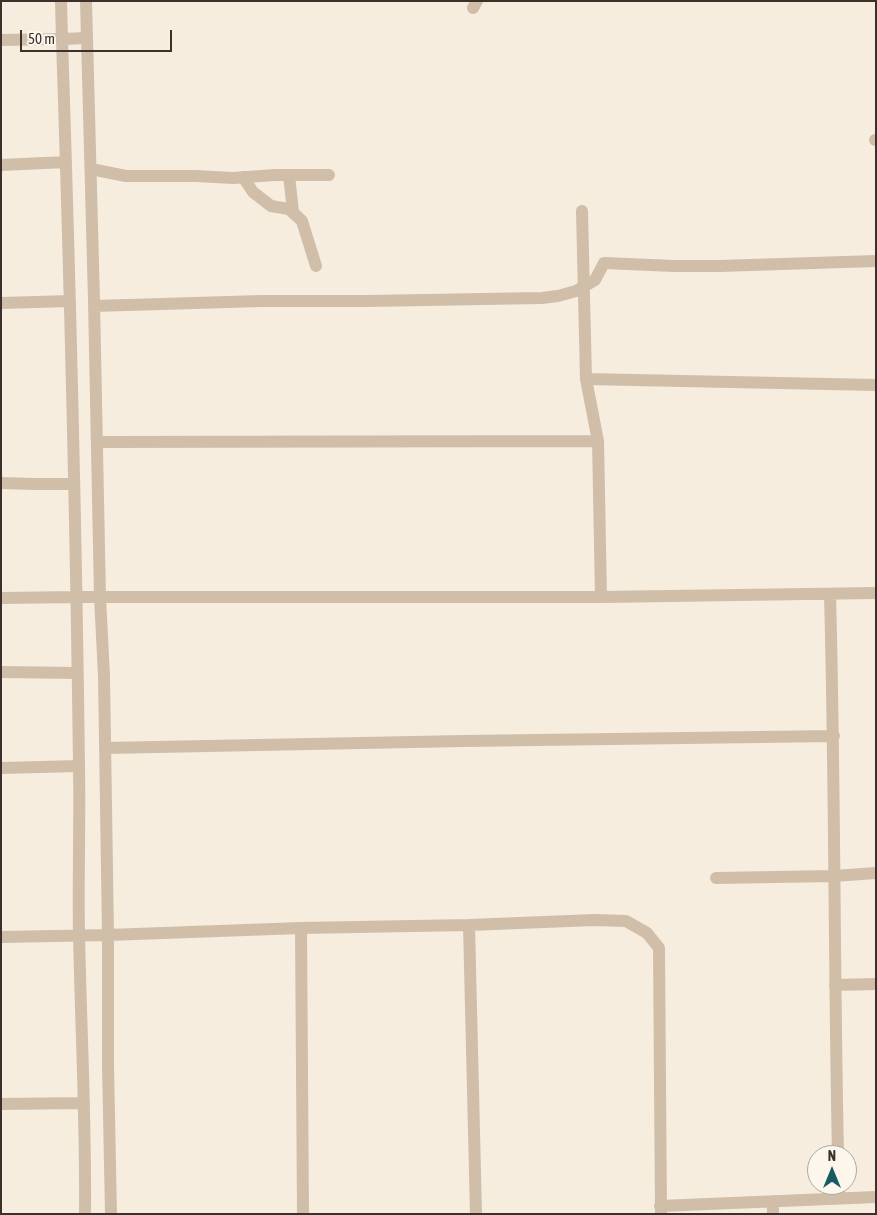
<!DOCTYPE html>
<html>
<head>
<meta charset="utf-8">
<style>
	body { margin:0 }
	#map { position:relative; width:877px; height:1215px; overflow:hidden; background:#f6eddf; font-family:"Asap Condensed",sans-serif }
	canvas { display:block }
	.frame { position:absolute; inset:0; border:2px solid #3c312a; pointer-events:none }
	.north { position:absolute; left:807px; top:1145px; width:50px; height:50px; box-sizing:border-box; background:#fcf6ed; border:1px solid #afa79f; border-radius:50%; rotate:0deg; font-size:14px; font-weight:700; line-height:20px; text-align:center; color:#3c312a }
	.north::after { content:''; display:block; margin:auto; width:18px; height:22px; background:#195963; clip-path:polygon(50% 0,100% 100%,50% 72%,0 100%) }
	.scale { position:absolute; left:20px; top:30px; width:152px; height:22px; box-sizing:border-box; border:2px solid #3c312a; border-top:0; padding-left:6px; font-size:15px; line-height:18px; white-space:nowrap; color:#3c312a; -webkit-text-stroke:4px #fcf6ed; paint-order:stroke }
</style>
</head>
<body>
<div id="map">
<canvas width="877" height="1215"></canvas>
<div class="frame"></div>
<div class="north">N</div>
<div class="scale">50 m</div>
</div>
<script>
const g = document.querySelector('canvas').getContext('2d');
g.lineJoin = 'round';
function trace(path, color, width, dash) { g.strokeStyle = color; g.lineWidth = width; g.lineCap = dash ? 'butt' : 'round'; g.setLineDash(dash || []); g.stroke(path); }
const street = new Path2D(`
	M61 1 62 39 87 38 94 301 100 597 104 676 108 935V1065L111 1214
	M86 1 87 38
	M473 8 477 1
	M1 40 62 39C70 281 76 523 79 765 80 822 78 879 79 936 81 1029 86 1121 85 1214
	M875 140H876
	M1 165 66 162
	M91 169 126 176H196L233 178 275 175H329
	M289 175 293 212
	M243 177 253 192 271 206 289 209 302 221 316 266
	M582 211 586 379 598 441 601 597
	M1 303 70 301
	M94 306 261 301H367L542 298 558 296 576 291 595 280 604 263 674 266H720L876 261
	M586 379 876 385
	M97 442 598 441
	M1 483 33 484H74
	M830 594C835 781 834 968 838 1155
	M1 598 76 597H601L876 593
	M1 672 77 673
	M105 748 464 741 834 736
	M1 768 79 766
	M716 878 834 876 876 873
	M469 925 476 1214
	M301 928 303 1214
	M1 937 108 935 301 928 469 925 594 920 626 921 647 933 659 948 661 1214
	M835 985 876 984
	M1 1104 84 1103
	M838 1185 839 1198
	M773 1201V1214
	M660 1206 876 1197`);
trace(street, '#d0bea9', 12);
</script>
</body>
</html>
